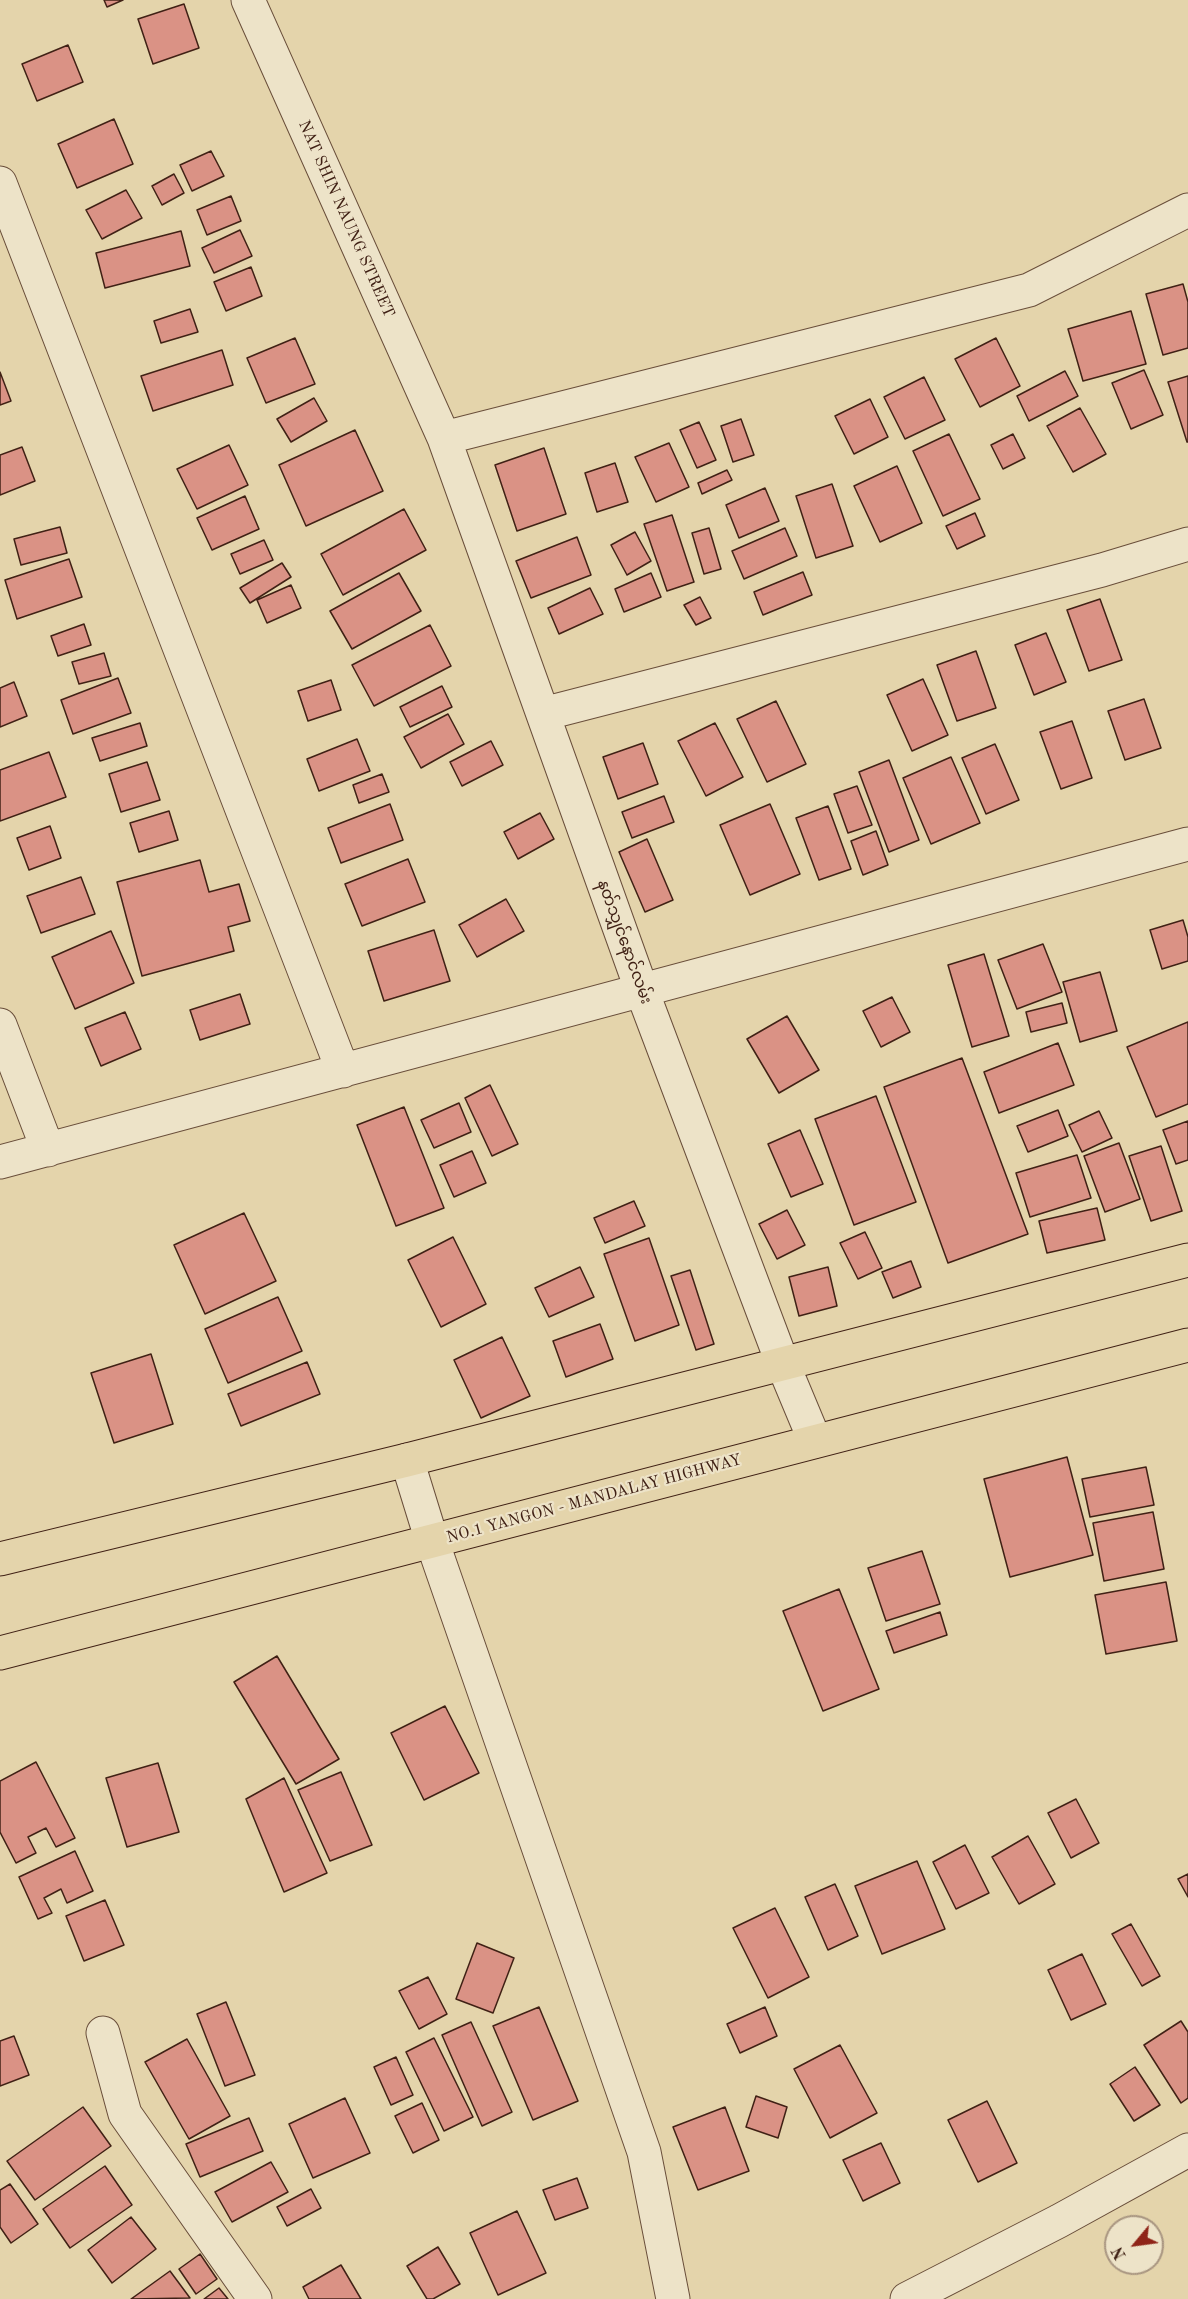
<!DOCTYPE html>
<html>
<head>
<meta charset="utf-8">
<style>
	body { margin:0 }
	#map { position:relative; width:1188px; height:2299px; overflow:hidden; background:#e4d4ab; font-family:"Old Standard TT",serif }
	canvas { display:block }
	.north { position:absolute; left:1104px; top:2215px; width:60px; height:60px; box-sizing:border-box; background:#ede3c8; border:2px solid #a89580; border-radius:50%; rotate:241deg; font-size:16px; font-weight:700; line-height:24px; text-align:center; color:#402115 }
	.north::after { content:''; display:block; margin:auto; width:21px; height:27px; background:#8f2418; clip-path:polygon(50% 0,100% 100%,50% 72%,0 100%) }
</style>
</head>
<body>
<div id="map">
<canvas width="1188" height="2299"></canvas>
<div class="north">N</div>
</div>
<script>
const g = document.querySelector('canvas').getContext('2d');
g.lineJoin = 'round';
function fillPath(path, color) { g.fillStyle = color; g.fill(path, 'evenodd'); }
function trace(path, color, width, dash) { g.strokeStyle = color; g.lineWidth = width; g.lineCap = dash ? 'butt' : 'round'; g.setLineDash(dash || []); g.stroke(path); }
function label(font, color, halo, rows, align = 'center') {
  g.font = font + ' "Old Standard TT","Noto Sans Myanmar",serif'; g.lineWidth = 4.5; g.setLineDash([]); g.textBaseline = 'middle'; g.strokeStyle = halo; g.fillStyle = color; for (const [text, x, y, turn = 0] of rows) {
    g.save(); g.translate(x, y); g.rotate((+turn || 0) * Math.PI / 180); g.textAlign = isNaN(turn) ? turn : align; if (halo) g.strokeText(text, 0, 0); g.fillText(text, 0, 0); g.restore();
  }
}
const building = new Path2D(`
	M104 0H123L107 7Z
	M184 4 199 48 153 64 138 19Z
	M68 45 83 82 37 101 22 64Z
	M114 119 133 164 77 188 58 144Z
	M211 151 224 176 192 191 180 165Z
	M174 174 184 193 162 205 152 186Z
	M126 190 142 218 102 239 86 210Z
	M231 196 241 221 207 235 197 210Z
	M240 230 252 256 214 273 202 248Z
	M181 231 190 266 105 288 96 253Z
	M251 267 262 296 226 311 214 282Z
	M1183 284 1188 302V348L1163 355 1146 294Z
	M190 309 198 332 161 343 154 321Z
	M1131 311 1146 364 1083 381 1068 329Z
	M295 338 315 384 266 403 247 358Z
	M996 338 1020 386 980 407 955 359Z
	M222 350 233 385 153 411 141 376Z
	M1144 370 1163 415 1131 429 1112 383Z
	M1065 371 1078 396 1029 421 1017 396Z
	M0 372 11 401 0 405Z
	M1188 376V442H1187L1168 382Z
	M924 377 945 420 905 439 884 397Z
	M314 398 327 421 291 442 277 419Z
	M870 399 888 437 854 454 835 416Z
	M1080 408 1106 454 1073 472 1047 426Z
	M741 419 754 455 733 462 721 426Z
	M699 422 716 460 697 468 680 430Z
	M355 430 383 491 306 526 279 465Z
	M949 434 980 499 943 516 913 451Z
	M1013 434 1025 458 1003 469 991 445Z
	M669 443 689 487 656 502 635 457Z
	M229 445 248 485 197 509 177 469Z
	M22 447 35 481 0 495V455Z
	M544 448 566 514 517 531 495 465Z
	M615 463 628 502 597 512 585 473Z
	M897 466 922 523 880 542 854 486Z
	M727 470 732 480 702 494 698 483Z
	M832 484 853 546 816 558 796 496Z
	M765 488 779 521 739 538 726 505Z
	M245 496 259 529 212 550 197 518Z
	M404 509 426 550 343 595 321 554Z
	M975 513 985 536 957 549 946 526Z
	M672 515 694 582 667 591 644 524Z
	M60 527 67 553 21 565 14 539Z
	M709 528 721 569 704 574 692 533Z
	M785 528 797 556 744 579 732 551Z
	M635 532 651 561 627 575 611 545Z
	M577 537 591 575 531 598 516 561Z
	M264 540 273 560 240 574 231 554Z
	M69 559 82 597 17 619 5 580Z
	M282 563 291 577 250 603 240 588Z
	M803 572 812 595 763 615 754 592Z
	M399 573 421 611 352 649 330 611Z
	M651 573 661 597 624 612 615 589Z
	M291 585 301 608 267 623 257 600Z
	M590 588 603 614 559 634 548 608Z
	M700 597 711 618 696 625 684 605Z
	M1100 599 1122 660 1089 671 1067 610Z
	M84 624 91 645 58 656 51 636Z
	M430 625 451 666 374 706 352 665Z
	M1046 633 1066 682 1034 695 1015 645Z
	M976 651 996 708 957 721 937 665Z
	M104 653 111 676 79 684 72 662Z
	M118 678 131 713 73 734 61 700Z
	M923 679 948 735 912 751 887 695Z
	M331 680 341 710 308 721 298 691Z
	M14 682 27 716 0 727V688Z
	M442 686 452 707 410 727 400 707Z
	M1144 699 1161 748 1125 760 1108 711Z
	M776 701 806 764 767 782 737 719Z
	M448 714 464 744 421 768 404 737Z
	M1072 721 1092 778 1061 789 1040 732Z
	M140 723 147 746 100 761 92 738Z
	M715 723 743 777 706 796 678 741Z
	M357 739 370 771 319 791 307 759Z
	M491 741 503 765 462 786 450 762Z
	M643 743 658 784 618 799 603 757Z
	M995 744 1019 800 986 814 962 758Z
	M49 752 66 797 0 821V770Z
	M951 757 980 823 931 844 903 778Z
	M889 760 919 840 889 852 859 772Z
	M147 762 160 800 121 812 109 774Z
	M382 774 389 792 359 803 353 785Z
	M857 786 872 825 848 833 834 794Z
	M664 796 674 822 632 838 622 812Z
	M390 804 403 840 341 863 328 828Z
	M770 804 800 874 750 895 720 825Z
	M828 806 851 869 819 880 796 818Z
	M169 811 178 840 139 852 130 823Z
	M540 813 554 839 518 859 504 832Z
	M50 826 61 858 29 870 17 838Z
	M876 831 888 865 863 875 851 841Z
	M647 839 673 900 645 912 619 852Z
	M408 859 425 902 362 926 345 884Z
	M200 860 209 892 239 884 250 921 228 927 234 951 142 976 117 882Z
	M81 877 95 914 41 933 27 896Z
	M506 899 524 931 477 957 459 925Z
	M1183 920 1188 937V961L1162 969 1150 930Z
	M434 930 450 981 384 1001 368 951Z
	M111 931 134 983 75 1009 52 957Z
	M1043 944 1062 992 1017 1009 998 960Z
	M984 954 1009 1036 972 1047 948 965Z
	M1100 972 1117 1031 1080 1042 1063 982Z
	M240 994 250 1024 200 1040 190 1010Z
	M892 997 910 1032 881 1047 863 1011Z
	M1062 1003 1067 1023 1031 1032 1026 1012Z
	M125 1012 141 1049 101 1066 85 1028Z
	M787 1016 819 1070 779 1093 747 1039Z
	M1188 1022V1104L1156 1117 1127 1047Z
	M1058 1043 1074 1085 999 1113 984 1072Z
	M962 1058 1028 1234 948 1263 884 1087Z
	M490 1085 518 1144 492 1156 465 1098Z
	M876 1096 916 1202 854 1225 815 1119Z
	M459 1103 471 1132 434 1148 421 1120Z
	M404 1107 444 1208 396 1226 357 1125Z
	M1058 1110 1068 1136 1028 1152 1017 1126Z
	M1099 1111 1112 1138 1082 1152 1069 1125Z
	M1188 1121V1160L1176 1164 1163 1130Z
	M800 1130 823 1184 791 1197 768 1144Z
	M1119 1143 1140 1199 1105 1212 1084 1156Z
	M1161 1146 1182 1211 1151 1221 1129 1156Z
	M472 1151 486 1183 454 1197 440 1165Z
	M1077 1155 1091 1198 1030 1217 1016 1173Z
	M634 1201 645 1226 605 1243 594 1218Z
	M1097 1208 1105 1240 1047 1253 1039 1221Z
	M787 1210 805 1245 777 1259 759 1224Z
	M244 1213 276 1281 205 1314 174 1245Z
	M865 1232 882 1268 858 1279 840 1243Z
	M453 1237 486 1304 441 1327 408 1260Z
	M649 1238 679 1325 635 1341 604 1254Z
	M911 1261 921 1287 893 1298 882 1272Z
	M580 1267 594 1297 549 1317 535 1288Z
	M828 1267 837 1306 799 1316 789 1277Z
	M690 1270 714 1344 696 1350 671 1276Z
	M278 1297 302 1351 228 1383 205 1329Z
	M600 1324 613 1359 566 1377 553 1341Z
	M502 1337 530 1396 481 1418 454 1360Z
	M151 1354 173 1424 114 1443 91 1373Z
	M307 1362 320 1394 241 1426 228 1394Z
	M1067 1457 1093 1555 1010 1577 984 1479Z
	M1146 1467 1154 1505 1090 1517 1082 1479Z
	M1153 1512 1164 1569 1104 1581 1093 1523Z
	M922 1551 940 1604 886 1621 868 1568Z
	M1166 1582 1177 1641 1106 1654 1095 1595Z
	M839 1589 879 1689 823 1711 783 1611Z
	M940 1612 947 1635 894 1653 886 1631Z
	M277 1656 339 1759 296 1784 234 1682Z
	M445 1706 479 1773 424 1800 391 1733Z
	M36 1762 75 1838 56 1847 46 1828 28 1837 36 1853 16 1863 0 1832V1781Z
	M158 1763 179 1832 127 1847 106 1778Z
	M341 1772 372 1845 330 1861 298 1790Z
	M284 1778 327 1873 284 1892 246 1799Z
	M1076 1799 1099 1843 1071 1858 1048 1813Z
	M1028 1836 1055 1884 1019 1904 992 1857Z
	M965 1845 989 1893 956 1909 933 1862Z
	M75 1851 93 1891 67 1903 61 1889 44 1898 52 1913 38 1919 19 1877Z
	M917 1861 945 1929 882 1954 855 1886Z
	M1188 1874V1897L1178 1879Z
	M835 1884 858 1936 828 1950 805 1897Z
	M105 1900 124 1945 84 1961 66 1916Z
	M775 1908 809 1977 768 1998 733 1928Z
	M1131 1924 1160 1976 1142 1986 1112 1934Z
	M477 1943 514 1958 493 2013 456 1999Z
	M1082 1954 1106 2004 1071 2020 1048 1970Z
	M428 1977 447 2014 419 2029 399 1991Z
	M226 2002 255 2075 225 2086 197 2014Z
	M539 2007 578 2101 533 2120 493 2026Z
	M765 2007 777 2036 740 2053 727 2024Z
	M1181 2021 1188 2032V2098L1181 2103 1144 2045Z
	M471 2022 512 2112 482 2126 442 2035Z
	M14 2036 29 2075 0 2086V2041Z
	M434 2038 473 2117 444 2131 406 2052Z
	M187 2039 230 2116 189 2139 145 2062Z
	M840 2045 877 2113 830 2138 794 2069Z
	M396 2057 413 2095 391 2105 374 2067Z
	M1135 2067 1160 2105 1134 2121 1110 2084Z
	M756 2096 787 2107 778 2138 746 2127Z
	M345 2098 370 2153 313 2178 289 2124Z
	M987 2101 1017 2163 978 2182 948 2120Z
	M422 2103 439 2140 413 2153 395 2116Z
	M83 2107 111 2146 35 2200 7 2161Z
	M725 2107 749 2171 698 2190 673 2127Z
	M249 2118 263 2151 200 2177 186 2144Z
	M881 2143 900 2183 863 2201 843 2160Z
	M271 2162 288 2192 232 2222 215 2192Z
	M105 2166 132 2205 70 2248 43 2209Z
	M577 2178 588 2208 555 2220 543 2190Z
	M10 2184 38 2224 11 2243 0 2227V2190Z
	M311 2189 321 2208 287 2226 277 2207Z
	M517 2211 546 2273 498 2295 470 2233Z
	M131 2217 156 2249 112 2283 88 2250Z
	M438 2247 460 2284 433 2299H427L407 2266Z
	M200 2254 217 2279 196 2294 179 2269Z
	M341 2265 361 2299H309L303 2287Z
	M170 2271 190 2298 131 2299Z
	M219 2288 228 2299H204Z`);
const minor = new Path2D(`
	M248 0 444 438 642 991 782 1362 815 1441
	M0 183 343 1071
	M444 438 1029 290 1188 210
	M543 714 1102 570 1188 544
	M0 1025 48 1150
	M0 1162 1188 844
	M407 1460 432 1541 644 2152 673 2299
	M103 2033 125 2114 255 2299
	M907 2299 1059 2221 1188 2150`);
const trunk = new Path2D(`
	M0 1559 407 1460 1188 1260
	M0 1653 1188 1345`);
const streetNames = [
	["NAT SHIN NAUNG STREET",346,219,66],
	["နတ်သျှင်နောင်လမ်း",624,942,70],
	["NO.1 YANGON - MANDALAY HIGHWAY",594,1499,-15]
];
fillPath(building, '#da9285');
trace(building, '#402115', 1.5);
trace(minor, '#694e3a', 35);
trace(trunk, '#402115', 35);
trace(minor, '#ede3c8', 33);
trace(trunk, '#e4d4ab', 33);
label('16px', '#402115', '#ede3c8', streetNames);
</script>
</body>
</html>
